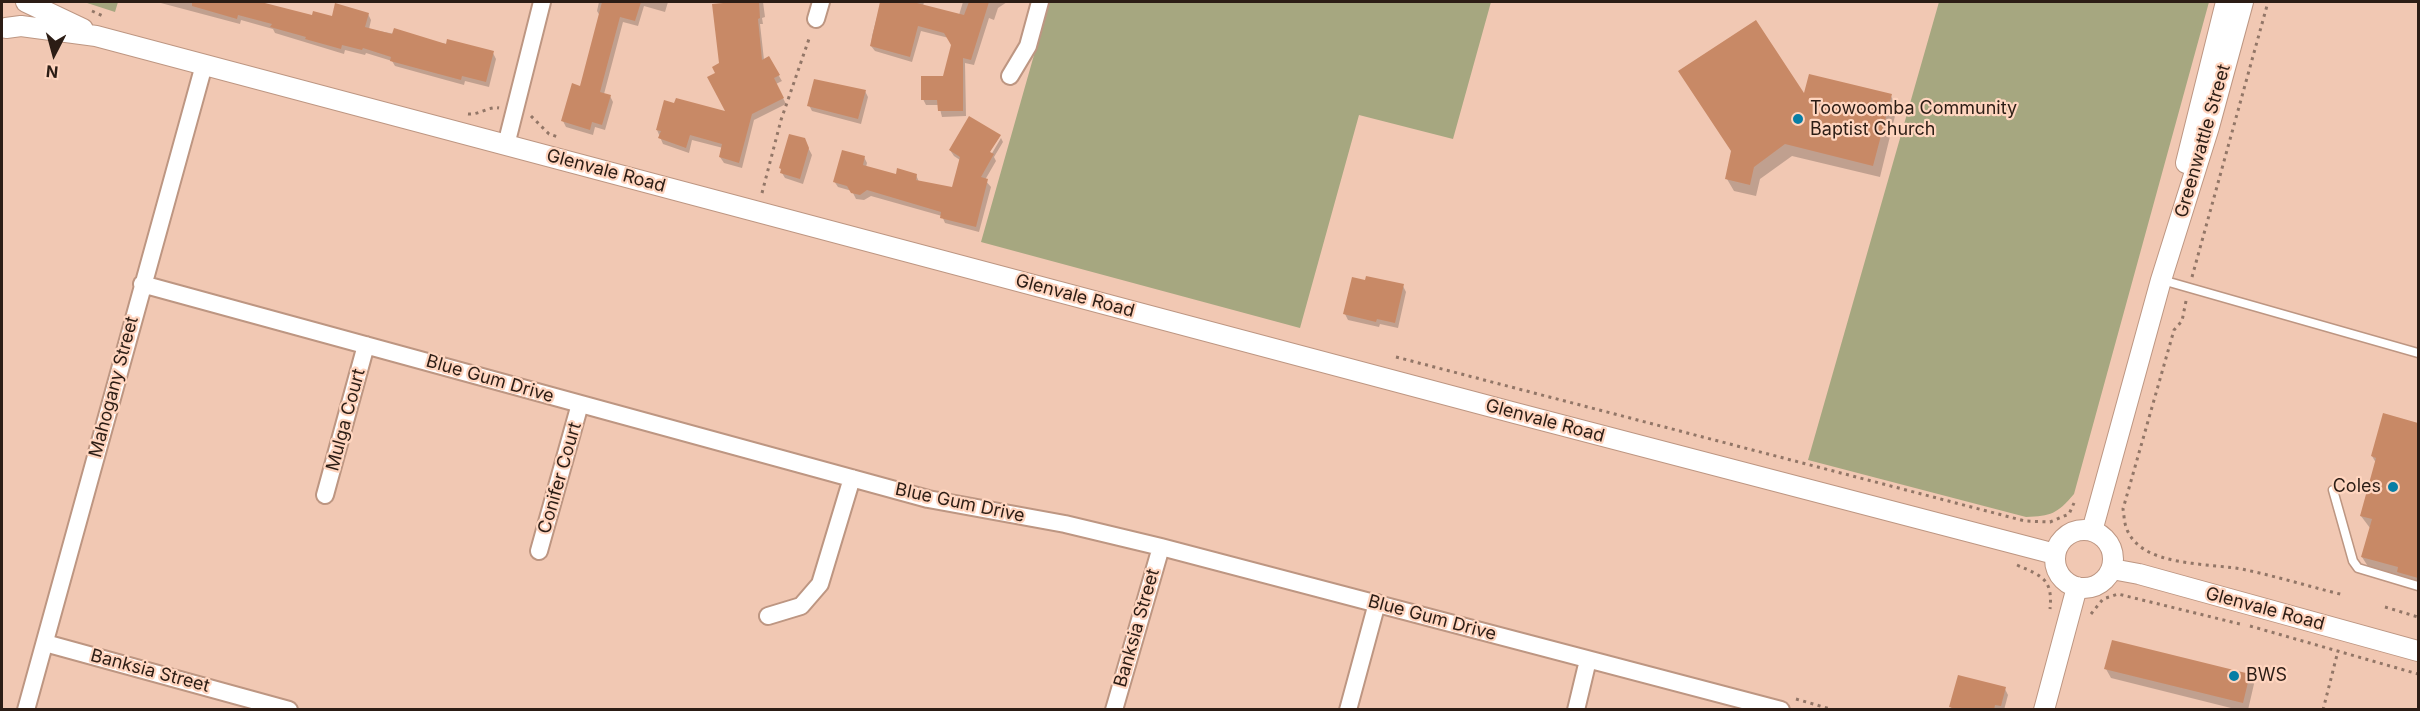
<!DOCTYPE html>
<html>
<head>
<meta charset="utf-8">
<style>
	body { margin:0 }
	#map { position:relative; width:2420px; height:711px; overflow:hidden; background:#f1c8b3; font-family:Inter,sans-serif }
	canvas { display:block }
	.frame { position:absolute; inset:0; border:3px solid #2c1d15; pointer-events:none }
	.north { position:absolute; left:24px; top:24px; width:60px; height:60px; -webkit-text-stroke:4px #ffd5bf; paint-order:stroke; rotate:186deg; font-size:16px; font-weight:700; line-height:24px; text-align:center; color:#2c1d15 }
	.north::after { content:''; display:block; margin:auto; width:21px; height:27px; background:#2c1d15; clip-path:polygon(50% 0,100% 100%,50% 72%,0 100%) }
</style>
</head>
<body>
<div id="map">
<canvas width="2420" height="711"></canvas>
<div class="frame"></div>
<div class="north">N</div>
</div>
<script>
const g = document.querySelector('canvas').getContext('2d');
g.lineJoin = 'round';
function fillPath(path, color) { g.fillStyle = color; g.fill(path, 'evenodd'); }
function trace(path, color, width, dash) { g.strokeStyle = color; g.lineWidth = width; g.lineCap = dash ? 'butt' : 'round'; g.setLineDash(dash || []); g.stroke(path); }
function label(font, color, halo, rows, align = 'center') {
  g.font = font + ' Inter,sans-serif'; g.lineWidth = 4.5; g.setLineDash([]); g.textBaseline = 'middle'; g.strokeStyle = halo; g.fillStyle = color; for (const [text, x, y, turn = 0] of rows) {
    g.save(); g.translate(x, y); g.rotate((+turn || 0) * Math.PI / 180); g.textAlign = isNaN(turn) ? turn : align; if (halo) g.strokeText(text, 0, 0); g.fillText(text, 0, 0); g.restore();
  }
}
const green = new Path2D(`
	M84 2H118L115 12Z
	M1049 2H1491L1453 139 1359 115 1300 328 981 242Z
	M1939 2H2209L2074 494C2057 514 2051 516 2026 517L1808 460Z`);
const shadow = new Path2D(`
	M157 2H255L313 17 333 18 368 14 371 20 369 29 493 53 496 59 489 87 465 81 464 85 395 66 392 61 366 53 365 55 345 50 344 54 275 33 273 29 241 20 240 24Z
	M599 2H668L665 12 644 6 638 26 623 22 604 94 610 96 613 102 605 130 595 127 593 135 566 127 563 121 581 87 600 16 597 11Z
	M730 2H763L765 17 762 18 763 24H760L764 60 768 58 782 81 776 84 786 104 754 120 742 168 724 163 720 157 723 148 692 140 689 153 663 144 657 130 728 114 717 74 721 64Z
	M881 2H924L923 6 959 15 963 2H1007L998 8 994 20 989 18 974 65 965 63 966 116 942 117 939 105H926L923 99 944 78 953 45 949 38 921 31 912 62 875 51 871 46 872 36Z
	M865 91 868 97 861 124 812 111 809 105Z
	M1891 96 1897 108 1880 177 1792 156 1760 179 1756 196 1734 191 1727 179 1805 97Z
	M1000 136 985 158 988 160 1001 138 1003 142 994 157 996 161 985 180 991 187 979 232 945 223 942 216 871 196 864 200 856 199 852 191 838 187 834 181 864 157 867 163 866 167 897 176 916 175 919 182 953 188 960 160 954 156 950 150Z
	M804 140 812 155 803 184 785 178 782 173Z
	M1403 286 1406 292 1398 328 1380 324 1379 327 1348 320 1345 314Z
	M2418 419V587L2369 568 2362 557 2370 528 2361 516 2376 463 2372 456 2417 424Z
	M2106 669 2249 675 2254 684 2248 710H2239L2111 678Z
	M2005 689 2008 695 2004 710H1953L1951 707Z`);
const building = new Path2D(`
	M192 2H261L312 15 313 11 332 16 335 3 369 13 365 27 392 34 394 28 446 44 447 39 494 51 486 82 462 76 461 80 390 61 391 57 363 48 362 50 342 45 341 49 305 39 306 37 270 27 272 24 238 15 237 19 192 6Z
	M602 2H641L635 21 620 17 600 92 611 95 602 125 592 122 590 130 561 121 572 83 580 86Z
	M734 2H759L760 18 758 19 762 60 769 56 780 75 774 78 784 98 752 114 739 163 719 157 722 144 690 135 686 148 658 138 661 131 656 130 664 100 674 103 676 98 725 111 707 77 715 73 712 67 719 63 712 4Z
	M880 2H913L964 15 969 2H989L971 60 963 58V111H938L937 100H921V76H943L951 45 944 33 918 26 910 57 870 46Z
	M1756 20 1804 93 1809 74 1892 94 1873 166 1785 144 1754 167 1750 185 1725 179 1731 151 1678 71Z
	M814 79 866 90 858 119 807 106Z
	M969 116 1001 135 990 152 994 154 981 177 988 179 976 227 940 218 941 212 867 190 860 195 851 193 847 186 833 182 842 150 865 156 863 165 896 174 897 168 917 174 916 180 952 187 960 157 949 150Z
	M789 134 805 138 809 148 800 179 780 173 781 169 779 168Z
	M1366 276 1404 284 1395 323 1377 319 1376 322 1343 314 1352 277 1365 280Z
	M2383 413 2418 423V578L2397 572 2398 567 2361 557 2372 519 2360 516 2376 458 2371 456Z
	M2112 640 2250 674 2243 703 2104 669Z
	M1958 675 2006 687 2001 706 1995 705 1994 710H1959L1949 707Z`);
const path = new Path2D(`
	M92 11 105 17
	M468 114C479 115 489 106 499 108
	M531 116 549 134 558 137
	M762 193 781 120 810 36
	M2192 277 2268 2
	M2186 301 2182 321 2174 330 2123 509C2124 514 2124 521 2126 527 2140 569 2212 562 2246 570 2279 577 2311 587 2344 595
	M1396 357 2025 521 2050 522 2069 514 2074 503
	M2017 565C2042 576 2053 579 2050 609
	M2385 607 2418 617
	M2091 614 2103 599 2118 594 2244 625
	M2250 626 2418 674
	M1796 699 1834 710
	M2323 710 2338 651`);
const service = new Path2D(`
	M2162 280 2418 353
	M2333 490 2353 561 2358 568 2418 586`);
const minor = new Path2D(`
	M816 19 821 2
	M1010 76 1028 46 1040 2
	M506 145 542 2
	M142 284 928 499 1065 524 1161 547 1781 710
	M325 495 366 345
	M539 551 580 404
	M768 616 801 606 820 584 852 478
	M45 643 289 710
	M26 710 204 65
	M1114 710 1161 547
	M1348 710 1377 603
	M1576 710 1588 660`);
const tertiary = new Path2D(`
	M26 2 83 29
	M6 28 21 26 96 36 1515 413 2055 554
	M2186 163 2226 2
	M2055 559a29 29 0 1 1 58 0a29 29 0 1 1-58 0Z
	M2092 531 2161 280 2209 127 2243 2
	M2112 569 2139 574 2418 651
	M2044 710 2077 587`);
const markers = [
	[1798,119,6,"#087ea5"],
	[2393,487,6,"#087ea5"],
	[2234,676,6,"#087ea5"]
];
const poiNames = [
	["Toowoomba Community",1810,109],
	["Baptist Church",1810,130],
	["Coles",2381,487,"right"],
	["BWS",2246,676]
];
const streetNames = [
	["Greenwattle Street",2203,141,-74],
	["Glenvale Road",606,171,15],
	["Glenvale Road",1075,296,15],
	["Blue Gum Drive",490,379,16],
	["Mahogany Street",114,387,-75],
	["Mulga Court",346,420,-75],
	["Glenvale Road",1545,421,15],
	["Conifer Court",560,478,-74],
	["Blue Gum Drive",960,503,12],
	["Glenvale Road",2265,609,15],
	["Blue Gum Drive",1432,618,15],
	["Banksia Street",1137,628,-74],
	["Banksia Street",150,671,15]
];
fillPath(green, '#a6a780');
fillPath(shadow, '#0003');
fillPath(building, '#c88966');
trace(service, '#bd9682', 11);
trace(minor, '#bd9682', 20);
trace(tertiary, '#bd9682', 22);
trace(path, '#927667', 3, [3, 4.5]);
trace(service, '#fff', 8);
trace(minor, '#fff', 16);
trace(tertiary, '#fff', 20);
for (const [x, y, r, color] of markers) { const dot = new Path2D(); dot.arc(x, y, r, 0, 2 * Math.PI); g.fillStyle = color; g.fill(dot); trace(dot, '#ffd5bf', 2); }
label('18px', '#2c1d15', '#ffd5bf', poiNames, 'left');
label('18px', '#2c1d15', '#ffd5bf', streetNames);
</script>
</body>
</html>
